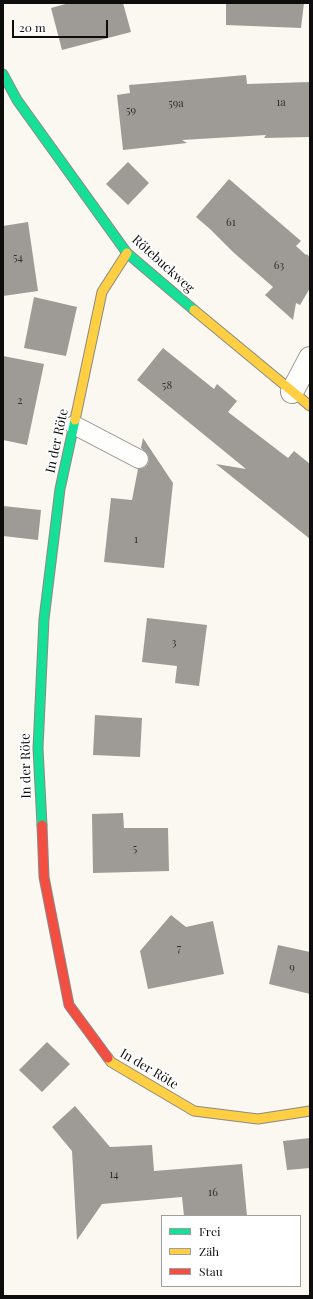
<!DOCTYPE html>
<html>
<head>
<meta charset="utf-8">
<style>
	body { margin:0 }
	#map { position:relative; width:313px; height:1299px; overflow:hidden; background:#fbf8f1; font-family:"Playfair Display",serif }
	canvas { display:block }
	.frame { position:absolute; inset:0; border:4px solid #0d0d0d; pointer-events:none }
	.legend { position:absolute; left:161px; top:1215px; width:140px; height:72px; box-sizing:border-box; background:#fff; border:1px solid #9e9e9e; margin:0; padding:5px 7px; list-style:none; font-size:12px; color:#0d0d0d }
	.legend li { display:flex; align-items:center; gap:8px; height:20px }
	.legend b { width:20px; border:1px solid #9e9e9e }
	.scale { position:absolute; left:12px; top:20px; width:96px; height:18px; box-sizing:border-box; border:2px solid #0d0d0d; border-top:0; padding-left:5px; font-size:12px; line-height:14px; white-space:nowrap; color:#0d0d0d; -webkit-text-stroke:3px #fff; paint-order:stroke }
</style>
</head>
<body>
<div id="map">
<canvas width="313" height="1299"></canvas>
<div class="frame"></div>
<ul class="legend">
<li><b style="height:5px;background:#16e098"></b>Frei</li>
<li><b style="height:5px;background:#ffcf43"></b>Zäh</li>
<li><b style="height:5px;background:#f24e42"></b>Stau</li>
</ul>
<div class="scale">20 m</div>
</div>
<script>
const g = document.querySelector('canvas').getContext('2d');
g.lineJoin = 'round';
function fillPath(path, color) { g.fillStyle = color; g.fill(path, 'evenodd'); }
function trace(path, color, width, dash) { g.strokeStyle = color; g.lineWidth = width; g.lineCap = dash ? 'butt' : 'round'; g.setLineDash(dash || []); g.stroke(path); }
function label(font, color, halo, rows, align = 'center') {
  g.font = font + ' "Playfair Display",serif'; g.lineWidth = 4; g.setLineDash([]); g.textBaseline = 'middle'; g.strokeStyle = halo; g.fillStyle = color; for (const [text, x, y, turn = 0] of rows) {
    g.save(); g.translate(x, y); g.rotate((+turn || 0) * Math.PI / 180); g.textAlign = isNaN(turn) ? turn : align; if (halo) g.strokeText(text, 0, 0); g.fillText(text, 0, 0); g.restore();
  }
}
const building = new Path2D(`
	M69 3H123L131 32 62 50 51 8Z
	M226 3H304L301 28 226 25Z
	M246 75 247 84 310 82V137L264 138 266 135 182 140 187 143 123 150 117 95 130 93 129 85Z
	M128 162 149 183 128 205 106 184Z
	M229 179 301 241 296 246 306 255 307 254 310 258V288L300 305 296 303 293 320 265 295 273 287 233 252 210 229 196 217Z
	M28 222 38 291 3 296V226Z
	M34 297 77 307 66 356 24 348Z
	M163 348 214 389 217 384 237 401 228 412 288 458 294 451 310 464V539L216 464 246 469 137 380Z
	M3 356 44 364 27 445 3 440Z
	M143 438 173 483 164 568 104 562 111 498 132 500 138 469 144 468 148 464 149 459 148 454 141 448Z
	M3 506 41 510 38 540 3 536Z
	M147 618 207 625 199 686 175 683 177 666 142 662Z
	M95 715 142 718 140 757 93 755Z
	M123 813 124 828H168L169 871 93 873 92 814Z
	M171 915 186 927 213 921 224 974 148 989 140 951Z
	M278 945 310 952V994L269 984Z
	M47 1042 70 1064 42 1092 19 1070Z
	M75 1106 110 1147 152 1145 154 1171 242 1164 247 1216H184L182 1197 102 1204 77 1240 72 1151 52 1127Z
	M310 1138V1168L287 1170 283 1141Z`);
const lane = new Path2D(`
	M74 425 139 459`);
const street = new Path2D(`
	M292 392 310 358`);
const fast = new Path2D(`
	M3 74 17 100 127 253 194 310
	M42 825 38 748 44 619 60 489 75 420`);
const slow = new Path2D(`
	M194 310 310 406
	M75 420 102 292 127 253
	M108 1058 111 1062 194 1111 258 1119 310 1111`);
const jam = new Path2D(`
	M42 825 44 877 69 1005 108 1058`);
const numberNames = [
	["1a",281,103],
	["59a",176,104],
	["59",131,111],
	["61",231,223],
	["54",18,258],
	["63",279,266],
	["58",167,386],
	["2",20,401],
	["1",136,540],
	["3",174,643],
	["5",135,849],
	["7",179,949],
	["9",292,968],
	["14",114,1175],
	["16",213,1193]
];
const streetNames = [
	["Rötebuckweg",163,264,42],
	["In der Röte",57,441,-78],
	["In der Röte",26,766,-91],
	["In der Röte",149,1069,31]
];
fillPath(building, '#9e9b97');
trace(lane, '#949390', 20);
trace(street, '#949390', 24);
trace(fast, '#8b8986', 11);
trace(slow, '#8b8986', 11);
trace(jam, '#8b8986', 11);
trace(lane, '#fefefd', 18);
trace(street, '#fefefd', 22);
trace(fast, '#16e098', 9);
trace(slow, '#ffcf43', 9);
trace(jam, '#f24e42', 9);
label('11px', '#313030', null, numberNames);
label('13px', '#0d0d0d', '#fff', streetNames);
</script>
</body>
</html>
